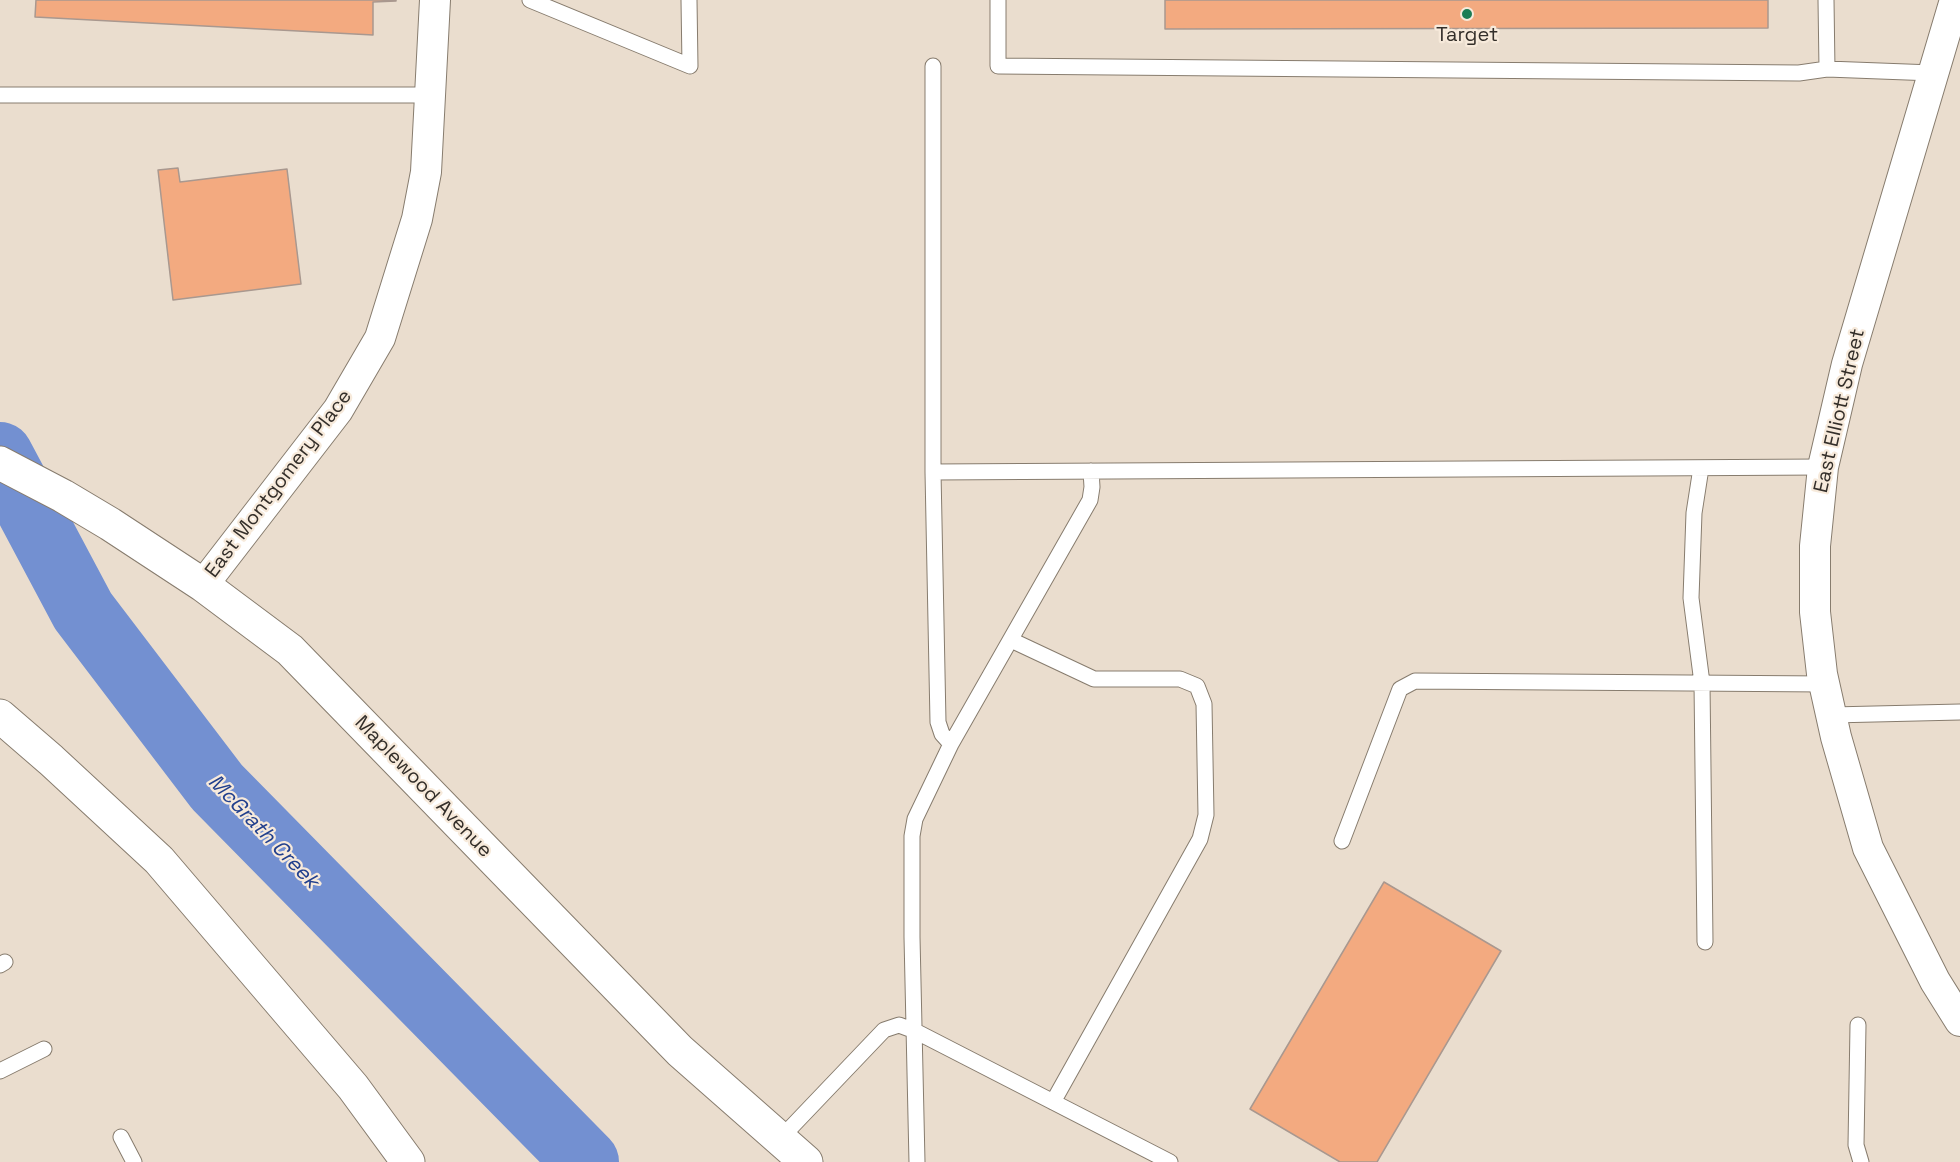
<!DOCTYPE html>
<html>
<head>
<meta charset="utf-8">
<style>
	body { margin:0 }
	canvas { display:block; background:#eaddce }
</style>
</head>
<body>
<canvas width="1960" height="1162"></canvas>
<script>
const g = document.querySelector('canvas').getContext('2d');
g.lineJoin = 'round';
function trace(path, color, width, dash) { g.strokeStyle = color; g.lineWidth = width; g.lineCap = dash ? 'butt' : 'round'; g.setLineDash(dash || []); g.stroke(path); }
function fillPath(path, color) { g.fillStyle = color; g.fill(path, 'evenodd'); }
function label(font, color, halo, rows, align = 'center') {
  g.font = font + ' "Space Grotesk",sans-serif'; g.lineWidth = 4.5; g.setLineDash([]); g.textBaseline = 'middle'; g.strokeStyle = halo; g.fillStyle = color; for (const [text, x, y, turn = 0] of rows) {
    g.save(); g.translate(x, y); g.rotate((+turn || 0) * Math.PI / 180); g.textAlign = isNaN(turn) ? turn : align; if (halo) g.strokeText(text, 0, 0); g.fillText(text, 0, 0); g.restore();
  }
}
const river = new Path2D(`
	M0 455 83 611 217 787 586 1162`);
const building = new Path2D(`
	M36 0H396V1L373 2V35L35 17Z
	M1165 0H1768V28L1165 29Z
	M178 168 180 182 287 169 301 284 173 300 158 170Z
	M1384 882 1501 951 1377 1162H1340L1250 1109Z`);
const service = new Path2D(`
	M530 0 690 66 689 0
	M998 0V66L1799 73 1827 69 1933 73
	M1826 0 1827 69
	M933 66V472
	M0 95H431
	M1701 468 1694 513 1691 598 1702 683 1705 942
	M1011 640 1094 679H1180L1197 686 1204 704 1206 815 1200 839 1053 1102
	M1832 715 1960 712
	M951 744 1090 500 1092 487 1091 471
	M1342 841 1400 689 1415 681 1825 684
	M0 965 5 962
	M1858 1025 1856 1145 1861 1162
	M0 1071 44 1049
	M121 1137 134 1162
	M780 1139 884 1030 899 1025 915 1031 1170 1162
	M917 1162 912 937V836L915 819 951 744 942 734 938 722 933 472 1823 467`);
const minor = new Path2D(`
	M1955 0 1847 364 1823 467 1815 546V612L1822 674 1836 737 1868 848 1935 981 1960 1021
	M203 585 338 410 380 338 417 219 426 172 435 0`);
const tertiary = new Path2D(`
	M0 463 63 496 110 524 203 585 290 650 680 1051 806 1162
	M0 716 51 760 159 860 353 1087 408 1162`);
const markers = [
	[1467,14,6,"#1c7d55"]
];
const poiNames = [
	["Target",1467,36]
];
const streetNames = [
	["East Elliott Street",1840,411,-77],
	["East Montgomery Place",279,484,-53],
	["Maplewood Avenue",423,787,46]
];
const waterNames = [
	["McGrath Creek",263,832,46]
];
trace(river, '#7390d1', 66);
fillPath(building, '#f3aa80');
trace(building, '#a9988f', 1.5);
trace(service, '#877c6e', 17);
trace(minor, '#877c6e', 32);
trace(tertiary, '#877c6e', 35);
trace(service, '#fff', 15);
trace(minor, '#fff', 30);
trace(tertiary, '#fff', 33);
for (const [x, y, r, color] of markers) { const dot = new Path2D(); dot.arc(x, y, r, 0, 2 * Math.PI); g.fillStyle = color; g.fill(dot); trace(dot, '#f7eadb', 2); }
label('20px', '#342f2a', '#f7eadb', poiNames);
label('20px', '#342f2a', '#f7eadb', streetNames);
label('italic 21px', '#22408d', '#f7eadb', waterNames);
</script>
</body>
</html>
